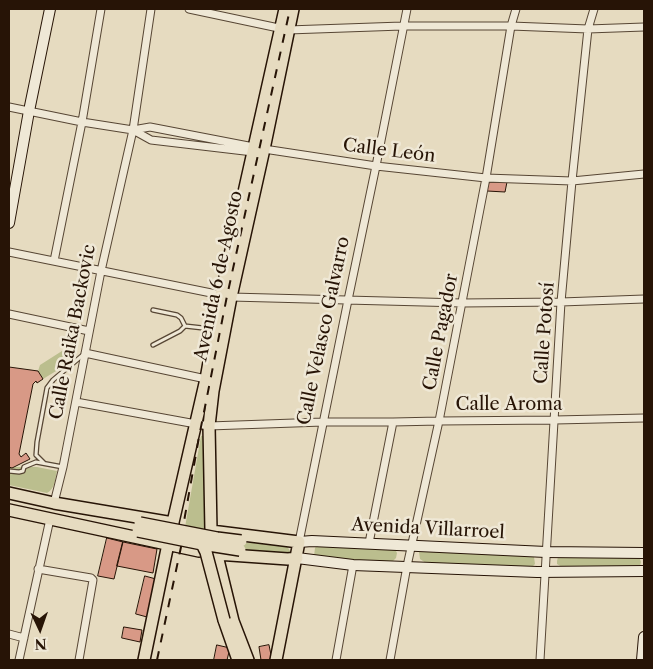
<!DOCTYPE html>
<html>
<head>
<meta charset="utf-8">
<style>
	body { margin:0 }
	#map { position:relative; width:653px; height:669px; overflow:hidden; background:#e6dbc0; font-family:"Libre Caslon Text",serif }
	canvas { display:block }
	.frame { position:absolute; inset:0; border:10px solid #271406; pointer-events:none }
	.north { position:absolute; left:15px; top:604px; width:50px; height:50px; -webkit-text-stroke:4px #efe8d6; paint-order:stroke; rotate:177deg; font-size:14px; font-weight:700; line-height:20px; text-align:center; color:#271406 }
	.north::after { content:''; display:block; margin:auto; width:18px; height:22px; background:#271406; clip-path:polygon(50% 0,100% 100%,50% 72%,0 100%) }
</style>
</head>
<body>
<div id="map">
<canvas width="653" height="669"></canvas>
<div class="frame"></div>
<div class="north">N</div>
</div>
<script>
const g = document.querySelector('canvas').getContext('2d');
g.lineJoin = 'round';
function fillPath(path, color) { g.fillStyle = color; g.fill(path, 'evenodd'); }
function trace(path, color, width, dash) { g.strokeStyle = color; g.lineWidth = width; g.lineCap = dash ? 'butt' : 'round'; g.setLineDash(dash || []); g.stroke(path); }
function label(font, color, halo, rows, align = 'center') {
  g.font = font + ' "Libre Caslon Text",serif'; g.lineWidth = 5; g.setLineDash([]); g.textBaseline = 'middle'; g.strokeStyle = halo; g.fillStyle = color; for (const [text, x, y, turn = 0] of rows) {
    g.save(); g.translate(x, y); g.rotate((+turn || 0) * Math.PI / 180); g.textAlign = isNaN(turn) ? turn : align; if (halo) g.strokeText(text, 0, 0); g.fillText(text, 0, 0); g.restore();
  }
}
const green = new Path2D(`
	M62 351H66L69 352C70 360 64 362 59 365L61 368 43 379 38 371 40 365Z
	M206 435 207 531 184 533 201 436Z
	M9 467H37L57 471C55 479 55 489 47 493L9 485Z
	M221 541 284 545 287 546 290 551 289 554 222 551Z
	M318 544 395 549 397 553 396 558 392 562 322 560 314 556 315 548Z
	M421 550 531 555 534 557 535 564 532 567 525 568 426 563 420 559 419 552Z
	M558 557 637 558 640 559 641 562 640 566 637 567H562L557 564V561Z`);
const building = new Path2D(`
	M490 182H507L505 192 487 191 488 185Z
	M9 367 38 371 43 379 37 383 36 381 33 384 19 454 21 457 26 453 30 459 12 468 9 467Z
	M107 538 123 542 114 579 98 576Z
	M123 542 157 549 153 573 117 566Z
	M145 576 156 579 147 617 136 614Z
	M124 627 142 630 140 642 122 638Z
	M217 645 230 648 227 660H214Z
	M269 645 272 660H261L259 647Z`);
const lane = new Path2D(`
	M153 310 177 315 181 318 185 326
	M153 345 180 331 185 326 212 329
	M44 463 36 455 37 442 47 388 53 380 84 354
	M9 471 19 472 23 471 24 467 36 462 63 467`);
const street = new Path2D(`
	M189 9 288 30 402 26H511L588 29 644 27
	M9 107 82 122 133 130 151 140 253 152
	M133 130 150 127 264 149 376 166 486 178 572 181 644 174
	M9 252 231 297 462 303 561 302 644 299
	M54 261 82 122 101 9
	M9 314 89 331
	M85 353 206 379
	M76 402 196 424 209 426 323 422H393L439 421 555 420 644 418
	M54 503 63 467 101 271 133 130 151 9
	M299 542 348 300 376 166 407 9
	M369 543 393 422
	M38 569 91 578 93 580 79 660
	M9 634 24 638
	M19 660 50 519
	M336 660 353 565
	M390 660 407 566 439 421 486 178 511 26 516 9
	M540 660 561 302 572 181 588 29 594 9`);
const secondary = new Path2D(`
	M9 223 29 111 50 9
	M299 542 312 541 546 552 644 553
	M297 558 353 565 537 572 644 571
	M642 660 644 637`);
const primary = new Path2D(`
	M9 493 54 503 173 523
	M9 510 199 551 209 549 212 547
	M211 531 299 542
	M216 554 288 559 297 558
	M224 620 238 660
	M144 660 168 544 206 379 221 295 285 9
	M248 660 233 621 211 531 209 426 213 391 231 297 264 149 293 9
	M276 660 299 542`);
const rail = new Path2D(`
	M157 660 181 547 183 527 199 437 227 296 290 9`);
const primaryBridge = new Path2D(`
	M140 523 217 538 241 541
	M138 531 202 544 240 550
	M202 544 206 552 224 620`);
const streetNames = [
	["Calle León",389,151,7],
	["Avenida 6 de Agosto",219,276,-78],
	["Calle Velasco Galvarro",324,331,-78],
	["Calle Raika Backovic",73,332,-79],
	["Calle Pagador",441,332,-79],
	["Calle Potosí",545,333,-86],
	["Calle Aroma",509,405],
	["Avenida Villarroel",428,529,3]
];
fillPath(green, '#bbbe8e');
fillPath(building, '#d89986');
trace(building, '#271406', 1);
trace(lane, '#574634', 5.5);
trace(street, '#574634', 9);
trace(secondary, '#271406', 12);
trace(primary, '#271406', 14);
trace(lane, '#efe8d6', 3);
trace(street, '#efe8d6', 7);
trace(secondary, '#efe8d6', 10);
trace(primary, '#e6dbc0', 11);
trace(rail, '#271406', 2, [9, 9]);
trace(primaryBridge, '#271406', 14, []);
trace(primaryBridge, '#e6dbc0', 11);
label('18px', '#271406', '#efe8d6', streetNames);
</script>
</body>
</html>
